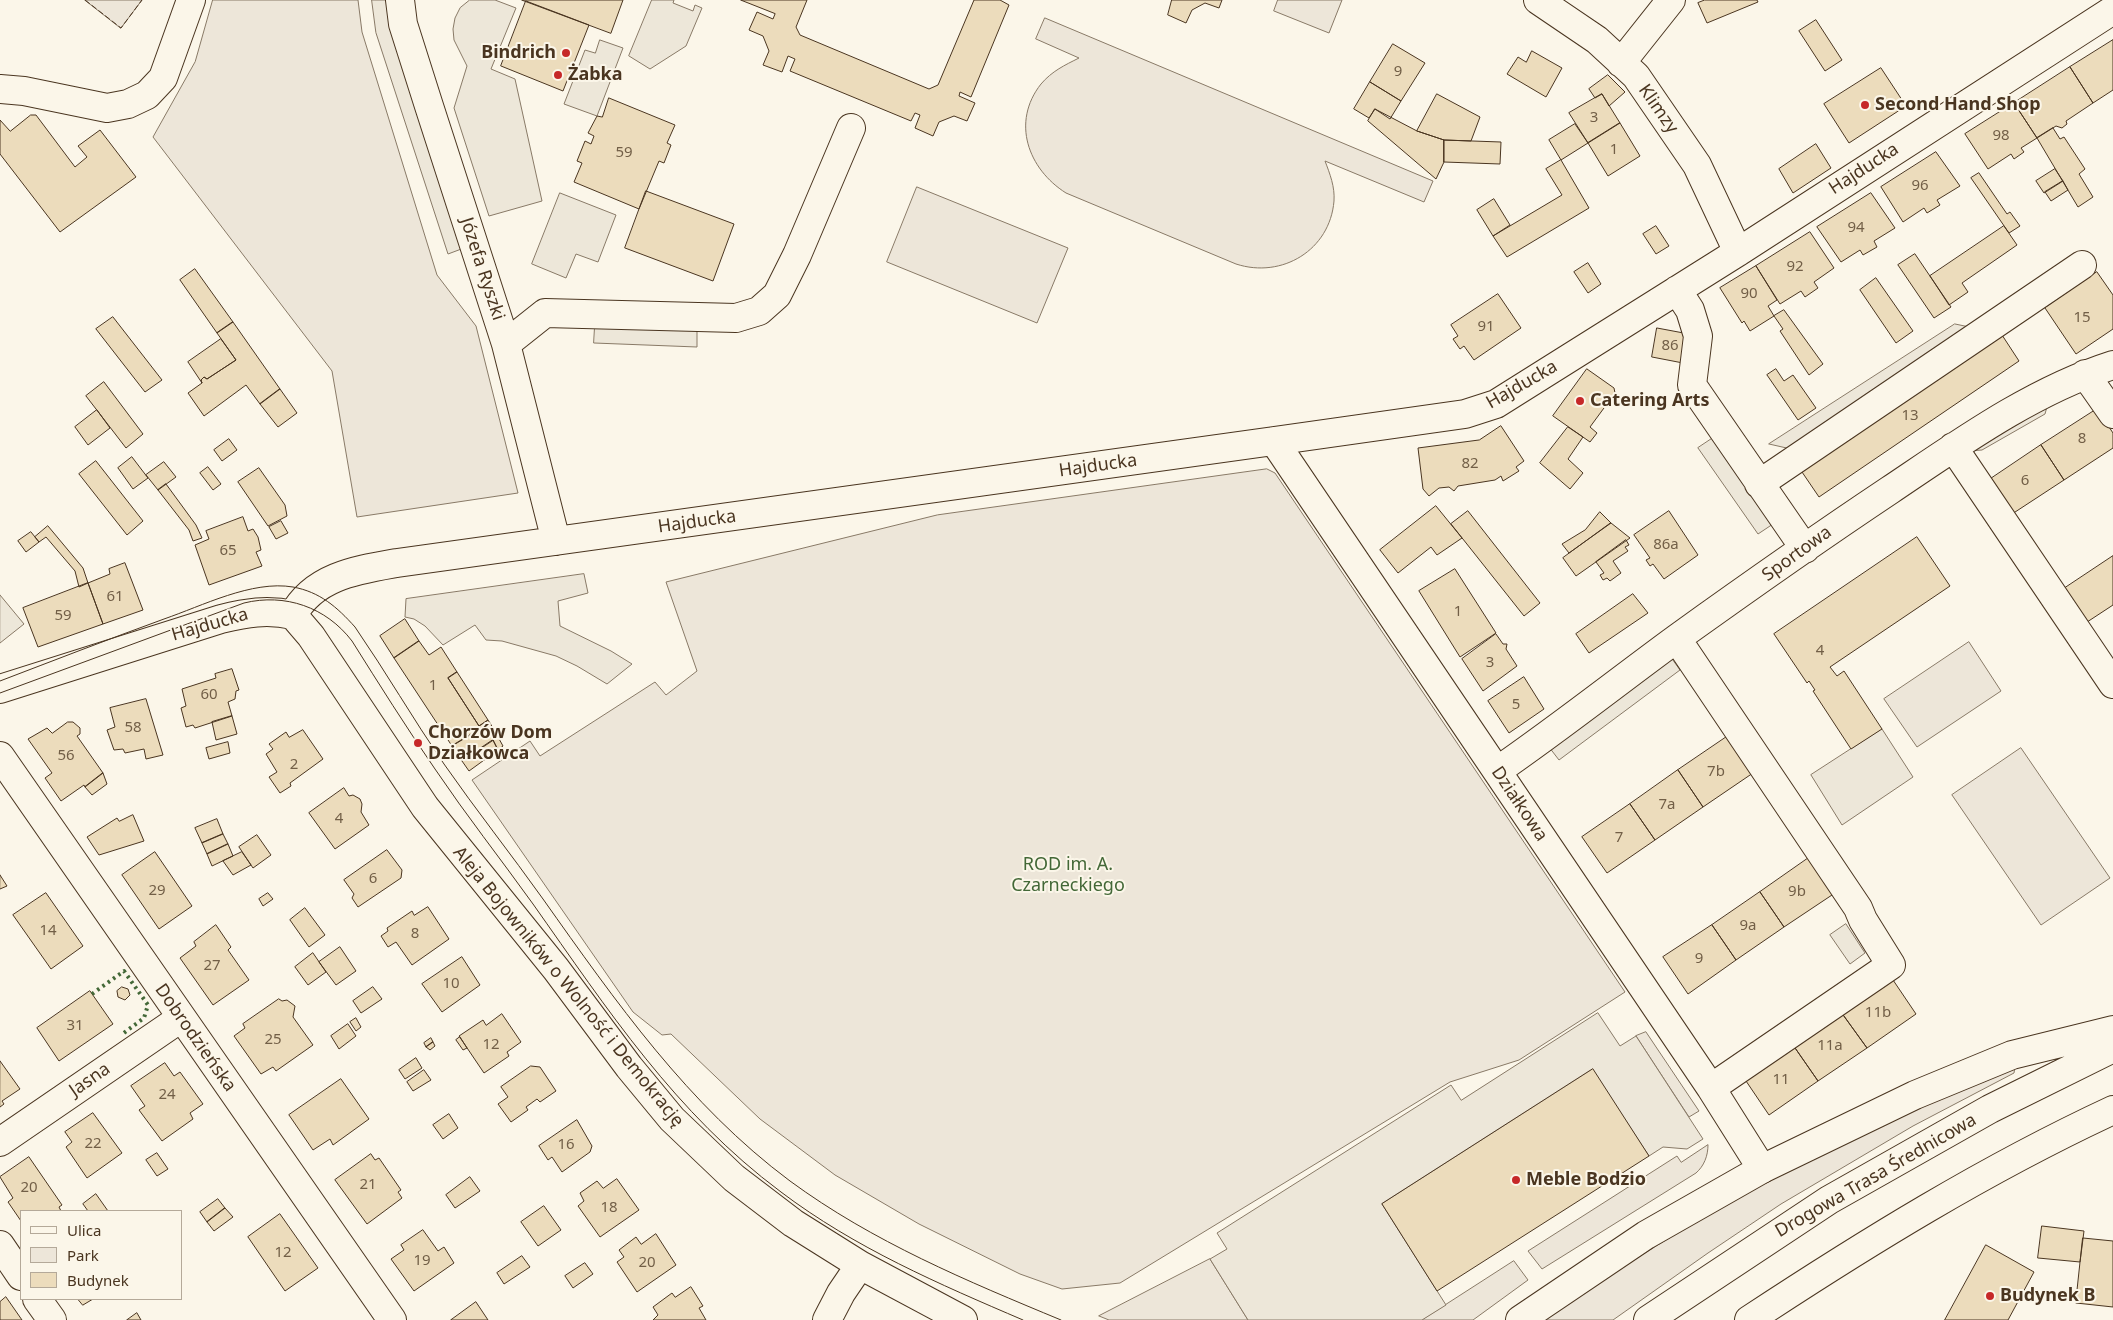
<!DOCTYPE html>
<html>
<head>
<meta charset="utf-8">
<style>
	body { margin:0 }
	#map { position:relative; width:2113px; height:1320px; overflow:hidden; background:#fbf6e9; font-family:"Noto Sans",sans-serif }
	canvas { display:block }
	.legend { position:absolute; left:20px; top:1210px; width:162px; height:90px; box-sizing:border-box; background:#fbf6e9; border:1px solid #b4a999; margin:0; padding:6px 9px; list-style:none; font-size:15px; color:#4a3520 }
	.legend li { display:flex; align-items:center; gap:10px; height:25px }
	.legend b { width:25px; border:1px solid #b4a999 }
</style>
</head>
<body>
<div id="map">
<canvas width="2113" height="1320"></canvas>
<ul class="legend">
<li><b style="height:6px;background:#fbf6e9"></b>Ulica</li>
<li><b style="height:14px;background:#ede6d9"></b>Park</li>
<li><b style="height:14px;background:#ecdcbc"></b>Budynek</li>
</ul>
</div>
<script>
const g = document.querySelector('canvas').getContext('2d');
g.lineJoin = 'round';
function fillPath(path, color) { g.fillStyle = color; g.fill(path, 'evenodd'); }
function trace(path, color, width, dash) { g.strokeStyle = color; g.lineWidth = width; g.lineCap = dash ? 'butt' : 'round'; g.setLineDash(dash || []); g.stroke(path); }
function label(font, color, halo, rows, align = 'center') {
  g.font = font + ' "Noto Sans",sans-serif'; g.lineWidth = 4; g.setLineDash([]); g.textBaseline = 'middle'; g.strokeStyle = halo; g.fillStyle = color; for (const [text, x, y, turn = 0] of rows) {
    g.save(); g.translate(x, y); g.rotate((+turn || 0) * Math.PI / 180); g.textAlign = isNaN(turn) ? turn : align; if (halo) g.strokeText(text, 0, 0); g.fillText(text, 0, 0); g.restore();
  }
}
const green = new Path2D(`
	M85 0H142L121 28Z
	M213 0H358L362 32 437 275 476 326 518 493 357 517 332 371 153 137 195 62Z
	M1278 0H1342L1329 33 1274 11Z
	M1045 18 1433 181 1424 202 1325 161C1330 174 1335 187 1334 201 1330 250 1282 279 1236 264L1066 193C1028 169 1011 122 1041 84 1052 71 1065 65 1079 58L1036 39Z
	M917 187 1068 248 1037 323 887 262Z
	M1267 469 1275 473 1625 992 1519 1060 1450 1082 1120 1283 1062 1289 1020 1274 919 1224 835 1175 760 1119 671 1034 662 1035 633 1012 472 780 530 741 540 756 655 682 666 695 697 671 666 582 937 515Z
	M1969 642 2001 691 1917 747 1884 699Z
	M2021 748 2110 878 2041 925 1952 795Z
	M1646 1032 1699 1111 1689 1117 1636 1036Z
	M2015 1067 2014 1073 1913 1126 1781 1204 1708 1253 1613 1320H1541C1644 1252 1747 1187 1858 1134 1909 1110 1963 1090 2015 1067Z
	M1708 1145C1708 1156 1704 1166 1696 1173L1542 1269 1528 1251 1677 1156 1681 1162Z
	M1210 1259 1248 1320H1109L1099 1316Z
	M1514 1261 1528 1280 1473 1320H1422Z`);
const parking = new Path2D(`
	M372 0H387L464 248 448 254 376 33Z
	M470 0H495L516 8 491 69 515 79 542 201 489 216 454 108 467 66 454 40 453 29 455 18 460 8Z
	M652 0H674L673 3 693 11 695 5 702 8 686 46 650 69 629 56Z
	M600 40 623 48 597 116 564 104 585 50 595 53Z
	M560 193 616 215 598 262 576 254 566 278 532 264Z
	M1955 324 1979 329 1791 449 1769 444Z
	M595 326 697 330V347L594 343Z
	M2048 403 2045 414 1982 450 1968 451Z
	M1713 438 1773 524 1758 534 1698 448Z
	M584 574 588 593 558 601 560 626 611 651 632 664 607 684 577 666 556 656 502 641 486 640 475 625 443 645 425 626 414 619 405 617 406 599Z
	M0 595 24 624 0 643Z
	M1670 656 1680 670 1559 760 1549 747Z
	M1882 729 1913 777 1842 825 1811 775Z
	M1846 924 1865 953 1850 964 1830 935Z
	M1598 1013 1620 1046 1636 1036 1703 1139 1687 1149 1663 1147 1649 1156 1592 1070 1382 1204 1446 1305 1422 1320H1248L1210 1259 1227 1249 1217 1233 1451 1085 1461 1100Z`);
const building = new Path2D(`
	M522 0H623L611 33Z
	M741 0H807L796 27 800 35 929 89 938 85 974 0H1000L1009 5 971 97 960 92 959 96 975 103 967 121 954 116 939 122 933 136 915 128 920 115 915 113 911 121 790 71 795 59 788 56 782 72 763 65 769 51 763 36 749 30 757 12 773 19 775 14Z
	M1172 0H1222L1219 8 1205 3 1192 10 1186 23 1168 15Z
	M1705 0H1757L1758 2 1707 23 1698 3Z
	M526 1 589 25 563 91 501 66Z
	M1816 20 1842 60 1825 71 1799 31Z
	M2113 40V90L2093 103 2070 67Z
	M1393 44 1425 63 1401 101 1370 82Z
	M1532 51 1562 68 1546 97 1507 74 1518 57 1526 62Z
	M2070 67 2093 103 2066 121 2067 124 2062 128 2056 126 2037 138 2014 103Z
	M1881 68 1906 106 1849 143 1824 104Z
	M1608 75 1625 92 1609 106 1602 94 1595 98 1589 89Z
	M1370 82 1401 101 1390 119 1375 109 1369 118 1354 109Z
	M1437 94 1480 117 1471 141 1444 140 1417 131Z
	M1602 94 1620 123 1588 143 1569 113Z
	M609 98 675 125 667 143 671 145 664 163 659 161 639 209 574 182 582 163 577 161 585 141 591 144 594 136 588 133 597 116 602 117Z
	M2014 103 2037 138 2021 148 2024 152 2014 159 2011 154 1988 169 1965 134Z
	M1375 109 1417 131 1444 140V162L1436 179 1368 121Z
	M31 115H36L75 167 87 157 78 146 100 130 136 177 60 232 0 154V120L10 131Z
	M1620 123 1640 156 1608 176 1588 143Z
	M1575 124 1588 143 1561 160 1549 140Z
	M2053 128 2060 139 2064 137 2085 169 2079 174 2093 197 2078 207 2037 138Z
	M1444 140 1501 142 1500 164 1444 162Z
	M1816 144 1831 168 1793 193 1779 169Z
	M1936 152 1960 186 1937 200 1940 205 1927 213 1924 208 1903 222 1881 187Z
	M1561 160 1589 208 1507 257 1493 236 1562 195 1546 169Z
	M2055 169 2063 181 2044 193 2036 181Z
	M1979 173 2007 214 2010 212 2020 226 2009 233 1971 178Z
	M2063 181 2068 190 2051 201 2045 192Z
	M646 191 734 224 713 281 625 248Z
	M1871 193 1895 228 1874 241 1877 247 1863 255 1860 250 1841 262 1817 227Z
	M1494 199 1510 225 1493 236 1477 210Z
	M1656 226 1669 246 1656 254 1643 234Z
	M2004 226 2017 245 1962 283 1968 292 1949 305 1930 276Z
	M1810 232 1834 268 1814 282 1818 288 1805 297 1801 291 1780 304 1756 266Z
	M1915 254 1951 307 1934 318 1898 265Z
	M1588 263 1601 284 1588 293 1574 272Z
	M1756 266 1777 300 1768 306 1774 316 1750 331 1744 321 1742 323 1720 288Z
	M195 269 233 322 217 333 180 280Z
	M2097 272 2113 295V329L2076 354 2045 308Z
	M1876 278 1913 331 1896 343 1860 290Z
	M1498 294 1521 328 1474 360 1464 346 1460 349 1453 339 1458 336 1451 325Z
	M1784 310 1823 364 1809 375 1780 331 1783 329 1774 316Z
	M113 317 162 380 145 392 96 329Z
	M233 322 280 389 260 404 246 385 204 416 188 393 202 383 201 380 204 377 207 379 236 360 217 333Z
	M1657 328 1689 334 1683 363 1652 357Z
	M2002 335 2019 361 1819 497 1802 472Z
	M221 339 236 360 207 379 204 377 201 380 202 383 188 362Z
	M1587 369 1614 388 1615 393 1590 427 1597 433 1590 442 1553 416Z
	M1776 369 1784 381 1793 375 1816 408 1798 420 1767 375Z
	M104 382 143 434 126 448 86 396Z
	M280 389 297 413 278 427 260 404Z
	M2097 409 2113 433V448L2064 480 2041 445Z
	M97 410 110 428 88 445 75 427Z
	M1501 426 1524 461 1516 467 1519 471 1503 481 1501 476 1495 480 1458 486 1454 491 1449 487 1439 488 1429 496 1423 489 1418 448 1479 440Z
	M1568 427 1583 437 1568 459 1583 473 1570 489 1540 463Z
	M229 439 237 450 222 461 214 450Z
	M2041 445 2064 480 2009 516 1986 482Z
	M132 457 148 478 133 489 118 468Z
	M96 461 143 521 127 535 79 474Z
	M164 462 176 477 158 490 146 475Z
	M208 467 221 484 213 490 200 473Z
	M259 468 285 505 287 516 268 526 238 482Z
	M166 484 196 525 202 538 193 541 189 530 158 490Z
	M1436 506 1462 538 1437 555 1431 547 1398 573 1380 550Z
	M1468 511 1540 603 1524 616 1451 524Z
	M1669 511 1698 555 1664 579 1653 564 1650 566 1646 560 1650 558 1634 535Z
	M1600 512 1611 523 1569 553 1562 544 1585 530Z
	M243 517 248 531 253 529 258 537 261 550 256 552 262 566 209 585 195 545 209 539 206 531Z
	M281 521 288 533 276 539 269 527Z
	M1611 523 1630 538 1576 576 1563 558Z
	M48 526 83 568 88 583 79 587 75 571 46 537 39 542 35 537Z
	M31 532 39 542 26 552 18 541Z
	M1917 537 1950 586 1830 667 1837 676 1844 671 1882 729 1851 749 1813 691 1815 690 1809 681 1807 683 1774 634Z
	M1626 540 1629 545 1625 547 1628 551 1613 561 1621 573 1610 581 1607 578 1603 580 1600 575 1604 573 1596 562Z
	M2113 556V605L2081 626 2059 592Z
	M125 563 143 610 103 624 88 583 110 574 109 569Z
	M1455 569 1496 633 1460 657 1419 591Z
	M88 583 103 624 38 647 23 608Z
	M1633 594 1648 613 1589 653 1576 634Z
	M405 619 419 641 394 658 380 636Z
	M1496 634 1503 644H1507L1506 649 1517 666 1483 691 1462 659Z
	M419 641 429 655 441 647 457 672 448 678 479 726 488 720 490 723 452 746 394 658Z
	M232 669 239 690 236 691 235 699 228 702 232 716 195 728 193 725 186 727 181 708 186 706 182 689 216 678 215 674Z
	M457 672 488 720 479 726 448 678Z
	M1524 677 1544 709 1509 733 1488 701Z
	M146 699 163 755 146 759 144 749 125 753 123 749 114 750 107 730 115 727 110 708Z
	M232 716 237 734 216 740 212 722Z
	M68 722H73L80 728V734L77 736 103 773 85 787 84 785 61 801 45 778 52 773 28 739 47 728 52 733Z
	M490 723 498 737 462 761 452 746Z
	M303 730 323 759 290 783 291 786 280 793 269 777 277 772 266 754 273 749 269 744 286 732 289 737Z
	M1728 736 1753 773 1703 807 1678 770Z
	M498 737 503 746 498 750 493 740Z
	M493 740 498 750 469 771 462 761Z
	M228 742 230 753 209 759 206 748Z
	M1678 770 1703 807 1655 840 1630 804Z
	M103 773 107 784 92 795 85 787Z
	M344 788 349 796 353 795 360 799 362 804 361 812 369 825 335 849 309 813Z
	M1630 804 1655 840 1607 873 1582 837Z
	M133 815 144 841 99 855 87 837 117 818 119 821Z
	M217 819 223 834 202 843 195 828Z
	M223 834 228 844 207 854 202 843Z
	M257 835 271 855 253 868 239 847Z
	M228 844 233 856 212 866 207 854Z
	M387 850 402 870 401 878 358 907 352 898 354 894 344 880Z
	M155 852 192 906 159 929 122 875Z
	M242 852 251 865 233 875 223 861Z
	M1810 857 1835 893 1784 927 1760 892Z
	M0 875 7 886 0 889Z
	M1760 892 1784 927 1736 960 1712 925Z
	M46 893 83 946 51 969 13 915Z
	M268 893 273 899 263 906 259 899Z
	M428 907 449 939 412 965 396 942 388 947 381 936 388 931 387 928 412 911 414 915Z
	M305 908 325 935 309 947 290 920Z
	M216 925 231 947 228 950 249 980 213 1005 180 958 196 946 194 942Z
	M1712 925 1736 960 1688 994 1663 957Z
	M340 947 356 971 336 985 319 962Z
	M313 953 326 972 308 985 295 967Z
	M462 957 480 985 442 1012 422 984Z
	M1891 977 1916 1014 1867 1048 1841 1012Z
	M122 987 128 989 130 995 125 1000 118 997 117 991Z
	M373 987 382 999 361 1013 353 1001Z
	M90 991 113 1024 59 1061 37 1028Z
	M279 999 282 1001 287 1000 295 1006 293 1017 313 1045 276 1071 273 1067 261 1074 234 1036 245 1028 243 1024Z
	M1841 1012 1867 1048 1818 1081 1793 1045Z
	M502 1014 521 1042 507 1052 509 1056 484 1073 459 1036 483 1020 486 1025Z
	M356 1018 361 1027 356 1031 350 1022Z
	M348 1024 356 1036 339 1049 331 1036Z
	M460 1037 467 1048 463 1050 456 1040Z
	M431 1038 433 1042 426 1047 424 1043Z
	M433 1042 435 1046 430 1050 426 1047Z
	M1793 1045 1818 1081 1769 1115 1744 1078Z
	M416 1058 422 1068 405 1079 399 1070Z
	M0 1061 20 1089 2 1101 4 1104 0 1107Z
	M165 1063 174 1076 180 1072 203 1104 190 1113 193 1119 162 1141 139 1110 145 1106 131 1086Z
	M531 1066 540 1067 556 1091 540 1102 537 1099 526 1107 528 1110 511 1122 498 1104 508 1097 501 1087Z
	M1593 1069 1649 1156 1437 1291 1382 1204Z
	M424 1070 431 1080 413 1091 407 1082Z
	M341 1079 369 1119 333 1145 330 1139 313 1150 289 1115Z
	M93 1113 122 1153 87 1178 66 1147 72 1142 65 1132Z
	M449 1114 458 1128 443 1139 433 1125Z
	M577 1120 592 1146 590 1152 562 1172 552 1157 548 1160 539 1146Z
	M157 1153 168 1169 157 1176 146 1160Z
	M371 1154 375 1160 379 1158 401 1190 398 1192 402 1198 367 1224 335 1180Z
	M29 1157 62 1205 59 1207 61 1211H21V1221L8 1202 13 1198 0 1177Z
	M470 1177 480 1191 455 1208 446 1195Z
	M617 1179 639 1210 600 1237 578 1206 584 1201 580 1193 597 1181 603 1188Z
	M96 1194 108 1211H88L83 1204Z
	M218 1199 225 1208 207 1222 200 1212Z
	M544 1206 561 1230 538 1246 521 1222Z
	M225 1208 233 1217 214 1231 207 1222Z
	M280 1214 318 1268 285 1291 248 1237Z
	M2042 1226 2084 1231 2080 1262 2038 1258Z
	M423 1230 438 1251 444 1247 454 1263 414 1291 391 1259 404 1250 401 1245Z
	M656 1234 676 1265 637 1292 617 1262 624 1257 619 1250 636 1237 641 1244Z
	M2083 1238 2113 1241V1307L2076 1303Z
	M1986 1245 2034 1272 2008 1320H1945Z
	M522 1256 530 1267 504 1284 497 1273Z
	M585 1263 593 1274 573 1288 565 1276Z
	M691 1287 703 1306 699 1308 706 1320H653L658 1315 653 1307 672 1293 675 1297Z
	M6 1297 22 1320H0V1302Z
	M78 1299H93L83 1305Z
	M476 1302 488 1320H451Z
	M137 1313 141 1320H127Z`);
const minor = new Path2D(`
	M400 0 403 24 429 106 506 344 556 541
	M1538 0 1597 40 1636 76 1697 165 1738 252
	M1621 63 1671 0
	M0 89 24 91 107 108 128 104 147 95 163 78 191 0
	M1677 290 1690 310 1698 336 1692 385 1805 549
	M506 344 545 313 736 318 759 311 777 295 797 255 851 128
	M2085 374 2113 414
	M1274 441 1711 1088 1762 1169 1646 1235 1520 1320
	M1953 447 2113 684
	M1759 484 2082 265
	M293 615C314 576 357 570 397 563L1274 441 1465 414 1496 404 1738 252 2113 10
	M293 615 311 636 425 807 556 969 629 1067 672 1119 734 1178 793 1223 860 1265 963 1320
	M1677 639 1858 908 1863 920 1891 965 1711 1088
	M0 689 221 619C246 613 267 609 293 615
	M0 756 392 1320
	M1497 771C1558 729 1616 683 1676 639 1747 588 1818 538 1890 490 1960 443 2032 391 2113 365
	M0 1142 181 1018
	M0 1245 21 1276
	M37 1299 52 1320
	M827 1320 841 1293 860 1265`);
const major = new Path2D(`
	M1762 1169 1915 1095 2012 1055 2113 1030
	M1648 1320 1829 1200 1990 1109 2113 1048
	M1749 1320C1866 1243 1986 1169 2113 1110`);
const tram = new Path2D(`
	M0 681C55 660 109 639 164 619 202 606 252 580 293 587 320 592 337 607 355 627 386 672 413 719 444 764 476 810 511 854 543 899 616 1002 688 1105 790 1181 873 1242 967 1281 1061 1320
	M0 693 244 603C285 593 326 607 352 641 379 684 406 727 435 769 466 815 500 858 533 904 608 1010 675 1113 781 1192 855 1248 939 1284 1023 1320`);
const hedge = new Path2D(`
	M92 994 124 971 148 1005 144 1018 121 1035`);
const fence = new Path2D(`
	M85 0 121 28 142 0`);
const markers = [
	[566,53,5,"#c62828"],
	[558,75,5,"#c62828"],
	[1865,105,5,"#c62828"],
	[1580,401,5,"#c62828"],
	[418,743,5,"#c62828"],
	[1516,1180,5,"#c62828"],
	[1990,1296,5,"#c62828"]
];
const numberNames = [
	["9",1398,72],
	["3",1594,118],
	["98",2001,136],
	["1",1614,150],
	["59",624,153],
	["96",1920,186],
	["94",1856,228],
	["92",1795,267],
	["90",1749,294],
	["15",2082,318],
	["91",1486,327],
	["86",1670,346],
	["13",1910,416],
	["8",2082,439],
	["82",1470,464],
	["6",2025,481],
	["86a",1666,545],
	["65",228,551],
	["61",115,597],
	["1",1458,612],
	["59",63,616],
	["4",1820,651],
	["3",1490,663],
	["1",433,686],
	["60",209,695],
	["5",1516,705],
	["58",133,728],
	["56",66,756],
	["2",294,765],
	["7b",1716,772],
	["7a",1667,805],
	["4",339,819],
	["7",1619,838],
	["6",373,879],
	["29",157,891],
	["9b",1797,892],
	["9a",1748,926],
	["14",48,931],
	["8",415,934],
	["9",1699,959],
	["27",212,966],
	["10",451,984],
	["11b",1878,1013],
	["31",75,1026],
	["25",273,1040],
	["12",491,1045],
	["11a",1830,1046],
	["11",1781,1080],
	["24",167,1095],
	["22",93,1144],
	["16",566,1145],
	["21",368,1185],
	["20",29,1188],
	["18",609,1208],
	["12",283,1253],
	["19",422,1261],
	["20",647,1263]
];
const poiNames = [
	["Bindrich",556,53,"right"],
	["Żabka",568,75],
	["Second Hand Shop",1875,105],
	["Catering Arts",1590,401],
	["Chorzów Dom",428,733],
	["Działkowca",428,754],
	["Meble Bodzio",1526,1180],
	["Budynek B",2000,1296]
];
const streetNames = [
	["Klimzy",1658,109,55],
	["Hajducka",1864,169,-33],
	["Józefa Ryszki",482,269,72],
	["Hajducka",1522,385,-30],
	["Hajducka",1098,466,-8],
	["Hajducka",697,522,-8],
	["Sportowa",1797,554,-36],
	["Hajducka",210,625,-16],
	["Działkowa",1519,804,56],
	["Aleja Bojowników o Wolność i Demokrację",568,987,51],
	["Dobrodzieńska",195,1038,55],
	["Jasna",90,1080,-35],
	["Drogowa Trasa Średnicowa",1876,1176,-30]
];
const parkNames = [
	["ROD im. A.",1068,865],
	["Czarneckiego",1068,886]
];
fillPath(green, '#ede6d9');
trace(green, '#887966', 1);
fillPath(parking, '#ede7d9');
trace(parking, '#887966', 1);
fillPath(building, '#ecdcbc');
trace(building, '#4a3520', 1);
trace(minor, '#4a3520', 30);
trace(major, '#4a3520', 30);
trace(minor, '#fbf6e9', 28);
trace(major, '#fbf6e9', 28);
trace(tram, '#4a3520', 1);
trace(hedge, '#436837', 4, [2.5, 4]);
trace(fence, '#4a3520', 1, [6, 2.5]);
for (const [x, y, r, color] of markers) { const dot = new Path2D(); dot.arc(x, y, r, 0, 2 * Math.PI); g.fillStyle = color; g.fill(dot); trace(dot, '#fbf6e9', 2); }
label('15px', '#725f47', null, numberNames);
label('bold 18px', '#4a3520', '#fbf6e9', poiNames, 'left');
label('18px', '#4a3520', '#fbf6e9', streetNames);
label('18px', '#436837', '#fbf6e9', parkNames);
</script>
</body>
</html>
